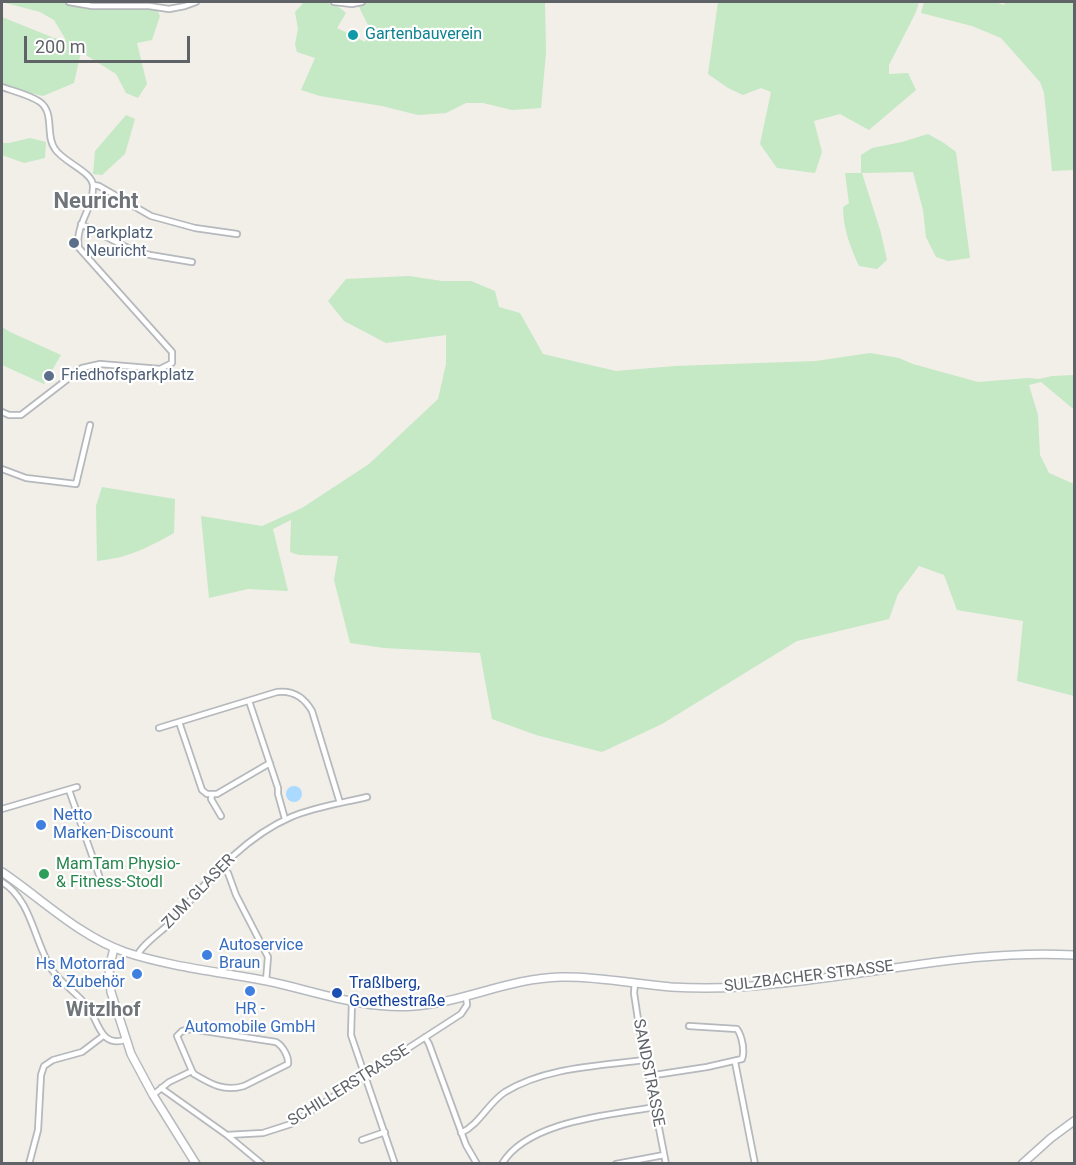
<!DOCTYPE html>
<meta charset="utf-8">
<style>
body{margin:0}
#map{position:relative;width:1076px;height:1165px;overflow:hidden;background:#f1efe8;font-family:Roboto,sans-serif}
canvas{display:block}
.frame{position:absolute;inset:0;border:3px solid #5f6368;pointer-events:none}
.scale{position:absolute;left:24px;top:36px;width:166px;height:27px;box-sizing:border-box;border:3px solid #5f6368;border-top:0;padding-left:8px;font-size:18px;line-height:21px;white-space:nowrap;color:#5f6368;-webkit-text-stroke:4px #fff;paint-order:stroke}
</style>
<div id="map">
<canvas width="1076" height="1165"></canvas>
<div class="frame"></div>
<div class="scale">200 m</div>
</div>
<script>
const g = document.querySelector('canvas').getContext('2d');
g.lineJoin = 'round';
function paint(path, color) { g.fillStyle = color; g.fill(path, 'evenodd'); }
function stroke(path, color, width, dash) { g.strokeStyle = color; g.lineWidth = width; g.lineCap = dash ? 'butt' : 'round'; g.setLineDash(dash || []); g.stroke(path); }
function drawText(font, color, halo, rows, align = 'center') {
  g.font = font + ' Roboto,sans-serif'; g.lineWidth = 4.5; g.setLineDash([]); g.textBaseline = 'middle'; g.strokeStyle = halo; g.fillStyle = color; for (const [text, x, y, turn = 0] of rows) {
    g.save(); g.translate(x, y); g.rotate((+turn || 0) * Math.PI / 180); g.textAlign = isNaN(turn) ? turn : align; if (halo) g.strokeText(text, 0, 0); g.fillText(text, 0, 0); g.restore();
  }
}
paint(new Path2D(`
 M 2,2 L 153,2 L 160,16 L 152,40 L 137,43 L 147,84 L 138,98 L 126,93 L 116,74 L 81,52 L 74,83 L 43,96 L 2,86 L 2,17 L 54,38 L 66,40 L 54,20 L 40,12 Z
 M 304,2 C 322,2 333,0 346,13 L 337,28 L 365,42 L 370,29 L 358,5 L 358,2 L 545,2 L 546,53 L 541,108 L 512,110 L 483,103 L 466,103 L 446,113 L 418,115 L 382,106 L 320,96 L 301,90 L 315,58 L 297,52 L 295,44 L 298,29 L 295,12 Z
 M 718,2 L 919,2 L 916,12 L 889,65 L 889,74 L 908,73 L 916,90 L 869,130 L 840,114 L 814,121 L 822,152 L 815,173 L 777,168 L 760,144 L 771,92 L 761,88 L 743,95 L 728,88 L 708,74 Z
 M 924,2 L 995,2 L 1004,5 L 1005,2 L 1074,2 L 1074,170 L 1052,171 L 1044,93 L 1040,82 L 1001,38 L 972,26 L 921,13 Z
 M 126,115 L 135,119 L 125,154 L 102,175 L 93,174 L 95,151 Z
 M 928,134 L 944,143 L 956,152 L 970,258 L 948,261 L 936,257 L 926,237 L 923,210 L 913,172 L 862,173 L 881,233 L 887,260 L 877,269 L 859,266 C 850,246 843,229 843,207 L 849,203 L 845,173 L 861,173 L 861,155 L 872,148 L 902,142 Z
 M 30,138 L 46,142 L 45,158 L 24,163 L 2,155 L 2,143 L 9,143 Z
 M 409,276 L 442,281 L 471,281 L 495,291 L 499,307 L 520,313 L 543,354 L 616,371 L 675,366 L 816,361 L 870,353 L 899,358 L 913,364 L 978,382 L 1028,378 L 1039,379 L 1052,376 L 1074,375 L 1074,407 L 1072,408 L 1041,382 L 1029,385 L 1038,415 L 1040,455 L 1049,473 L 1074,484 L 1074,696 L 1017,681 L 1023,621 L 957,610 L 944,575 L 919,566 L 898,594 L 889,619 L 797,641 L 662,724 L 602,752 L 536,735 L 492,719 L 480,653 L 384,648 L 350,643 L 334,580 L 338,556 L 299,555 L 290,552 L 291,520 L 273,529 L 288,591 L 248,589 L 209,598 L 201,516 L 262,526 L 302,508 L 369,464 L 438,399 L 446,364 L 446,335 L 386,343 L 344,321 L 328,301 L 346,279 Z
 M 2,327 L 10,332 L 61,355 L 44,384 L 2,365 Z
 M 102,487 L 175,499 L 174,533 C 147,548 128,558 97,561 L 96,506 Z`), '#c5e8c5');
paint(new Path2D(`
 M286 794a8 8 0 1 1 16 0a8 8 0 1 1-16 0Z`), '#aadaff');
const street = new Path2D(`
 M 69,2 L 92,6 L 149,6 L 169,9 L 185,6 L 196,2
 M 334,2 L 352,4 L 362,2
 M 2,87 C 13,91 30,95 40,102 C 55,113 45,136 55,149 C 63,162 93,172 93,186 C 94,208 74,226 79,248 L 172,352 L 172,363 L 160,369 L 100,364 L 82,368 L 21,415 L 9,415 L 2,412
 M 94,185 L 99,186 L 151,216 L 195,228 L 237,234
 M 81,224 L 130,249 L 150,255 L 192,262
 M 2,469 L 26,478 L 76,484 L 90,425
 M 249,701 L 278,788 L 278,794 L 285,819
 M 179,722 L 202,790 L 207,794 L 217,794 L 270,763
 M 159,728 L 277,692 C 293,690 304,697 312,711 L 340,803
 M 69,790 L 101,881
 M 212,795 L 211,799 L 221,816
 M 2,809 L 77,787
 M 221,867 L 228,873 L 236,895 L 268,957 L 266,981
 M 2,882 C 32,900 34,942 52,970 C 62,984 77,993 88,1007 C 99,1022 100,1047 125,1040
 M 137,956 C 142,944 163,931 173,920 C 207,882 242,838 291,817 C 314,807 342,803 367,797
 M 635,983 L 634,993 L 639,1026 L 666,1164
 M 352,1001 L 351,1035 L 395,1164
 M 191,1029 L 276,1042 C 283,1046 289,1057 288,1064 L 244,1086 C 224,1092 211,1084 194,1074 L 192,1071 L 177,1036 L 182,1031 Z
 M 425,1037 L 429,1044 L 466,1145 L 477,1164
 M 735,1062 L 755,1164
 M 648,1076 L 707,1067 L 742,1059 C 745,1051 742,1036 737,1029 L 689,1026
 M 161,1088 L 227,1135 L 262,1164
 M 153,1095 L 169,1082 L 192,1071
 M 461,1133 C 480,1124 488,1103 505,1092 C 546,1067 599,1066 645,1060
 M 227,1135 L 263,1133 L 291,1124 L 461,1014 L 467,1005 L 466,996
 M 362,1140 L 385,1132
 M 29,1164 L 38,1130 L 41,1075 L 44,1066 L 53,1060 L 82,1052 L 103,1036
 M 502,1164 C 527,1121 610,1115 655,1107
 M 616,1164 L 664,1155`);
const secondary = new Path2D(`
 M 2,872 C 42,899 79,936 125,952 C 171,967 220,972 267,981 C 315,991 364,1010 414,1006 C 464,1002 510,978 561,977 C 598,976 634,984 671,987 C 705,989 739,988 772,984 C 873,975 972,949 1074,955
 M 114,948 L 109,969 L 111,992 L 131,1054 L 153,1095 L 196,1164
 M 1022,1164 L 1051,1138 L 1074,1121`);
stroke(street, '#b5b8bc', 8);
stroke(secondary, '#b6babf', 10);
stroke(street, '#fff', 4.5);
stroke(secondary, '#fff', 7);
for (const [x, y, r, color] of [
 [353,35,6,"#0f9aa8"],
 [74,243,6,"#5c6f8a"],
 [49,376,6,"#5c6f8a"],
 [41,825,6,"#3f7fe0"],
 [44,874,6,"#2e9e5b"],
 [207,955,6,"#3f7fe0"],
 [137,974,6,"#3f7fe0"],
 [250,991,6,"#3f7fe0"],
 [337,993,6,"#1a4fb4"]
]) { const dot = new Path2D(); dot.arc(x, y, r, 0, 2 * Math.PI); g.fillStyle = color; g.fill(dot); stroke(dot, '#fff', 2); }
drawText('16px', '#0d838f', '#fff', [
 ["Gartenbauverein",365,35]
], 'left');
drawText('16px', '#4e5e75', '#fff', [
 ["Parkplatz",86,234],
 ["Neuricht",86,252],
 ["Friedhofsparkplatz",61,376]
], 'left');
drawText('16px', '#366cbe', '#fff', [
 ["Netto",53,816],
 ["Marken-Discount",53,834],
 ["Autoservice",219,946],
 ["Braun",219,964],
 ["Hs Motorrad",125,965,"right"],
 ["& Zubehör",125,983,"right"],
 ["HR -",250,1010,"center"],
 ["Automobile GmbH",250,1028,"center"]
], 'left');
drawText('16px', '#27864d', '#fff', [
 ["MamTam Physio-",56,865],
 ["& Fitness-Stodl",56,883]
], 'left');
drawText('16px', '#5f6368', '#fff', [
 ["ZUM GLASER",199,892,-46],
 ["SULZBACHER STRASSE",809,977,-7],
 ["SANDSTRASSE",648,1073,79],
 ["SCHILLERSTRASSE",349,1086,-32]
]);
drawText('16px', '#164399', '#fff', [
 ["Traßlberg,",349,984],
 ["Goethestraße",349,1002]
], 'left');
drawText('bold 20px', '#70757a', '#fff', [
 ["Witzlhof",103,1011]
]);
drawText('bold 22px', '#70757a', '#fff', [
 ["Neuricht",96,202]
]);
</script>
